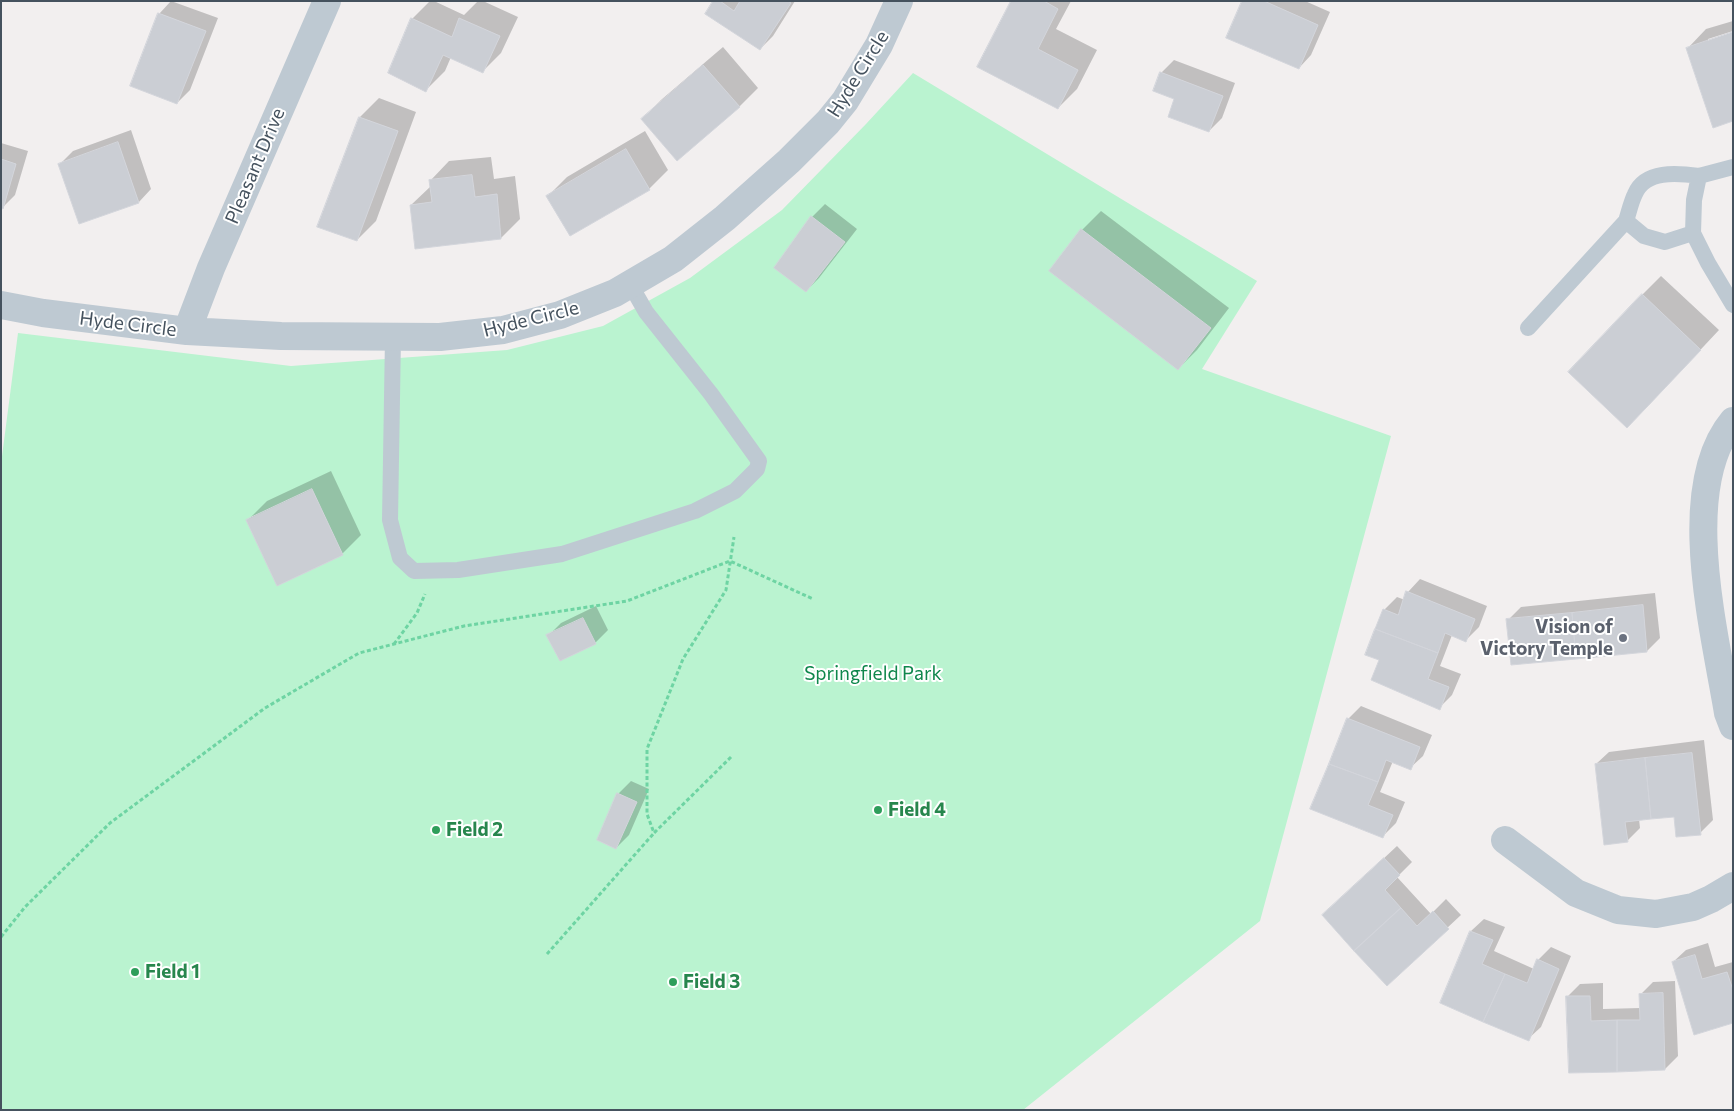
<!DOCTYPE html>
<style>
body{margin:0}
#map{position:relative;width:1734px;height:1111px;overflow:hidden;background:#f2efef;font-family:Commissioner,sans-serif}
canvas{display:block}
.frame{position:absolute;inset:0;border:2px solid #45525e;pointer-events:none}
</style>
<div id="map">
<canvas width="1734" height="1111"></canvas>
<div class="frame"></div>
</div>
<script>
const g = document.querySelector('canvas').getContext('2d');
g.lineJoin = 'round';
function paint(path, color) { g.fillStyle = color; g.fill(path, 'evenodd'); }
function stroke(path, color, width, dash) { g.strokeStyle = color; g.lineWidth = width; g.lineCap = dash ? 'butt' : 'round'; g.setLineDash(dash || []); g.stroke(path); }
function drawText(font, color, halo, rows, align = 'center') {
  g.font = font + ' Commissioner,sans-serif'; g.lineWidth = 4; g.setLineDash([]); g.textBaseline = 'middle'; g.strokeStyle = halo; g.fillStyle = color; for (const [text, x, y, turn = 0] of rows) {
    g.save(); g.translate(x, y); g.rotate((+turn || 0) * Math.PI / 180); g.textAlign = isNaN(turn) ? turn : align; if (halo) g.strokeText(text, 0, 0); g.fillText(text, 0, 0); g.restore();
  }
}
paint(new Path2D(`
 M 913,73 L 1257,281 L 1202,369 L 1391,436 L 1260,921 L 1023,1110 L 1,1110 L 1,464 L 18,333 L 291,366 L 507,350 L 603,326 L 690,278 L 782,210 L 866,124 Z`), '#baf3d0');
paint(new Path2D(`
 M 171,1 L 218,18 L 190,90 L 177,103 L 159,14 Z
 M 430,1 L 434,1 L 464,15 L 478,1 L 483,1 L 518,17 L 501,53 L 482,72 L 451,57 L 445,71 L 426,90 L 412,19 Z
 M 715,1 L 795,1 L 773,36 L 760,49 Z
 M 1012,1 L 1071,1 L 1056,29 L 1097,50 L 1077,89 L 1058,108 Z
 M 1243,1 L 1305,1 L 1330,12 L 1311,55 L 1299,68 Z
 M 1733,21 L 1733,31 L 1708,39 L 1708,42 L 1687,49 L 1706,29 Z
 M 723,47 L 758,88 L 739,107 L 643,119 L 661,100 Z
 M 1174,60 L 1235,83 L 1222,118 L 1209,131 L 1176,98 L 1161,73 Z
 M 379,98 L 416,112 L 376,221 L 357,240 L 360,117 Z
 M 131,130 L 151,189 L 139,202 L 60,164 L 73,151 Z
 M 645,131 L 668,170 L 649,189 L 548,196 L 567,177 Z
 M 1,143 L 28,151 L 15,195 L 2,208 L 1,207 Z
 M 491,157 L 494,179 L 515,176 L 520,219 L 501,238 L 411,205 L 431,186 L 430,181 L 449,161 Z
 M 825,204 L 857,229 L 819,278 L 806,291 L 812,217 Z
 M 1101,211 L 1229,308 L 1197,350 L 1178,369 L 1051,271 L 1082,230 Z
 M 1661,276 L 1719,330 L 1646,408 L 1642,295 Z
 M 331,471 L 361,535 L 342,554 L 248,520 L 267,501 Z
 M 1420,579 L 1487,606 L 1479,627 L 1466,640 L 1452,635 L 1440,666 L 1461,674 L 1452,695 L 1439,708 L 1381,659 L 1384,610 L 1397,597 L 1405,600 L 1408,592 Z
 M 1655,593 L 1660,638 L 1647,651 L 1508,620 L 1521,607 Z
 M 596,606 L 608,630 L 595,643 L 548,636 L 561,623 Z
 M 1361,706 L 1432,735 L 1423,756 L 1410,768 L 1393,761 L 1380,792 L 1405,802 L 1396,823 L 1383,836 L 1312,808 L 1348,719 Z
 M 1704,740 L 1713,820 L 1700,833 L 1676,815 L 1639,819 L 1640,828 L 1627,841 L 1596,764 L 1609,752 Z
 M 631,781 L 649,789 L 629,835 L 616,848 L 618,794 Z
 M 1397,846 L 1412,862 L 1397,877 L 1431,914 L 1446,899 L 1461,915 L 1387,984 L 1336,903 Z
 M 1484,919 L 1505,927 L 1494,951 L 1534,969 L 1538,960 L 1551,947 L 1571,956 L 1541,1027 L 1528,1039 L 1441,1002 L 1471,931 Z
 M 1708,943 L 1715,967 L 1733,962 L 1733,1022 L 1673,962 L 1686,950 Z
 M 1675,981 L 1678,1056 L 1665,1069 L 1570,1072 L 1567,997 L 1580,984 L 1603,983 L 1603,1009 L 1640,1008 L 1640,995 L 1653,982 Z`), '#0003');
const building = new Path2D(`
 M 713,1 L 720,1 L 734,11 L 740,1 L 788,1 L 791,3 L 760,50 L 705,14 Z
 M 1011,1 L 1044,1 L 1058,9 L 1038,49 L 1078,70 L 1058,109 L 977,67 Z
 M 1242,1 L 1264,1 L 1318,25 L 1299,69 L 1226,38 Z
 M 158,13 L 206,31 L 177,104 L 130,86 Z
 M 411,18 L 452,37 L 459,18 L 500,36 L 483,73 L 443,55 L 426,92 L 388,73 Z
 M 1733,32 L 1733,121 L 1713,128 L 1686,48 Z
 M 703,65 L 740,107 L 677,161 L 641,119 Z
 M 1160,72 L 1223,96 L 1209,132 L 1168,117 L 1174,99 L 1153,91 Z
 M 359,117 L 398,131 L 357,241 L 317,227 Z
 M 118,142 L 139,203 L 79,224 L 58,164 Z
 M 626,149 L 650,190 L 570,236 L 546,196 Z
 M 1,159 L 16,164 L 3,209 L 1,208 Z
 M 472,175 L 475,197 L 497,194 L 501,239 L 415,249 L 410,205 L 432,202 L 429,180 Z
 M 811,216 L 845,242 L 806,292 L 774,268 Z
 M 1081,229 L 1211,328 L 1178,370 L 1049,271 Z
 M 1642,294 L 1701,350 L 1627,428 L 1568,372 Z
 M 312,489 L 343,555 L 277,586 L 246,520 Z
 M 1406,591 L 1475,619 L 1466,642 L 1445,633 L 1438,653 L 1375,629 L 1383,609 L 1398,615 Z
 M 1643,605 L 1647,652 L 1576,659 L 1572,613 Z
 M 1572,613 L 1576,659 L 1511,665 L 1506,619 Z
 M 583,618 L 596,644 L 560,661 L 546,635 Z
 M 1375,629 L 1438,653 L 1428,679 L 1449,687 L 1440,710 L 1371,680 L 1379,660 L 1365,655 Z
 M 1347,718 L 1420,747 L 1411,770 L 1386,760 L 1378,782 L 1329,764 Z
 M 1692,753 L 1701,835 L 1676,837 L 1674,817 L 1651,819 L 1645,758 Z
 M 1645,758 L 1651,819 L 1625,822 L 1628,842 L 1604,845 L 1595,764 Z
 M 1329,764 L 1378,782 L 1368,805 L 1393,815 L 1383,838 L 1310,809 Z
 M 617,793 L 637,802 L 616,849 L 597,840 Z
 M 1384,858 L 1400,875 L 1385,890 L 1401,908 L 1354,951 L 1322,915 Z
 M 1401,908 L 1417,926 L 1433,911 L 1449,929 L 1387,986 L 1354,951 Z
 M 1470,931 L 1493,940 L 1482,964 L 1505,974 L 1483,1022 L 1440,1003 Z
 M 1695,955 L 1702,979 L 1727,972 L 1733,990 L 1733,1023 L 1694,1035 L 1672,962 Z
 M 1537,959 L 1559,969 L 1529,1041 L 1483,1022 L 1505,974 L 1527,983 Z
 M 1663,993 L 1665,1070 L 1617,1072 L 1617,1020 L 1640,1020 L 1639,994 Z
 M 1566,996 L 1590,996 L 1591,1021 L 1617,1020 L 1617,1072 L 1569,1073 Z`);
paint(building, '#cbced4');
stroke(building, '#d3d5db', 1);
stroke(new Path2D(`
 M 394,644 L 417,613 L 425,594
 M 731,757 L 654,833 L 647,814 L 647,749 L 683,659 L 726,590 L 734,537
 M 1,937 L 25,907 L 110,823 L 265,708 L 359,653 L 464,626 L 627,601 L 730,561 L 813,599
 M 547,954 L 654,833`), '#6ed4a3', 3, [4, 2.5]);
stroke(new Path2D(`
 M 1733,167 L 1699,176 L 1694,200 L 1693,233 L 1708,263 L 1733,305
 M 1626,221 C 1629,212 1631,202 1635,194 C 1645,170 1677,173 1699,176
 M 1528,328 L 1626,221 L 1644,236 L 1665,242 L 1693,233
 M 393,337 L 390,520 L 400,558 L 414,571 L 458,570 L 562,554 L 695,511 L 735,491 L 757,469 L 759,461 L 711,394 L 646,312 L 630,284`), '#bec9d2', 16);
stroke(new Path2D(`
 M 1,305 L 43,313 L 187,331 L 281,336 L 440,337 L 503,330 L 560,315 L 615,293 L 673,259 L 725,218 L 789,161 L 828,122 L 845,101 L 879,45 L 899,1
 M 187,331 L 211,268 L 327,1
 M 1733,421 C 1677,488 1715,633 1728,713 L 1733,726
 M 1505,840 L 1576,893 L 1618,910 L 1656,914 L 1693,907 L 1711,899 L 1733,886`), '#bec9d2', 28);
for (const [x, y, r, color] of [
 [1623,638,5,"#6b7280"],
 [878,810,5,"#2e9e5b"],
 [436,830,5,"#2e9e5b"],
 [135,972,5,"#2e9e5b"],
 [673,982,5,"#2e9e5b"]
]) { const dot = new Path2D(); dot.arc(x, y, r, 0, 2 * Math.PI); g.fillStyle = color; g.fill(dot); stroke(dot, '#fff', 2); }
drawText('19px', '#45525e', '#fff', [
 ["Hyde Circle",858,74,-58],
 ["Pleasant Drive",255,166,-67],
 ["Hyde Circle",531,319,-14],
 ["Hyde Circle",128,324,7]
]);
drawText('bold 19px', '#5b616d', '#fff', [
 ["Vision of",1613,627],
 ["Victory Temple",1613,649]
], 'right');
drawText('19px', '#0f874c', '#fff', [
 ["Springfield Park",873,674]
]);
drawText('bold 19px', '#27864d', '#fff', [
 ["Field 4",888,810],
 ["Field 2",446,830],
 ["Field 1",145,972],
 ["Field 3",683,982]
], 'left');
</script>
